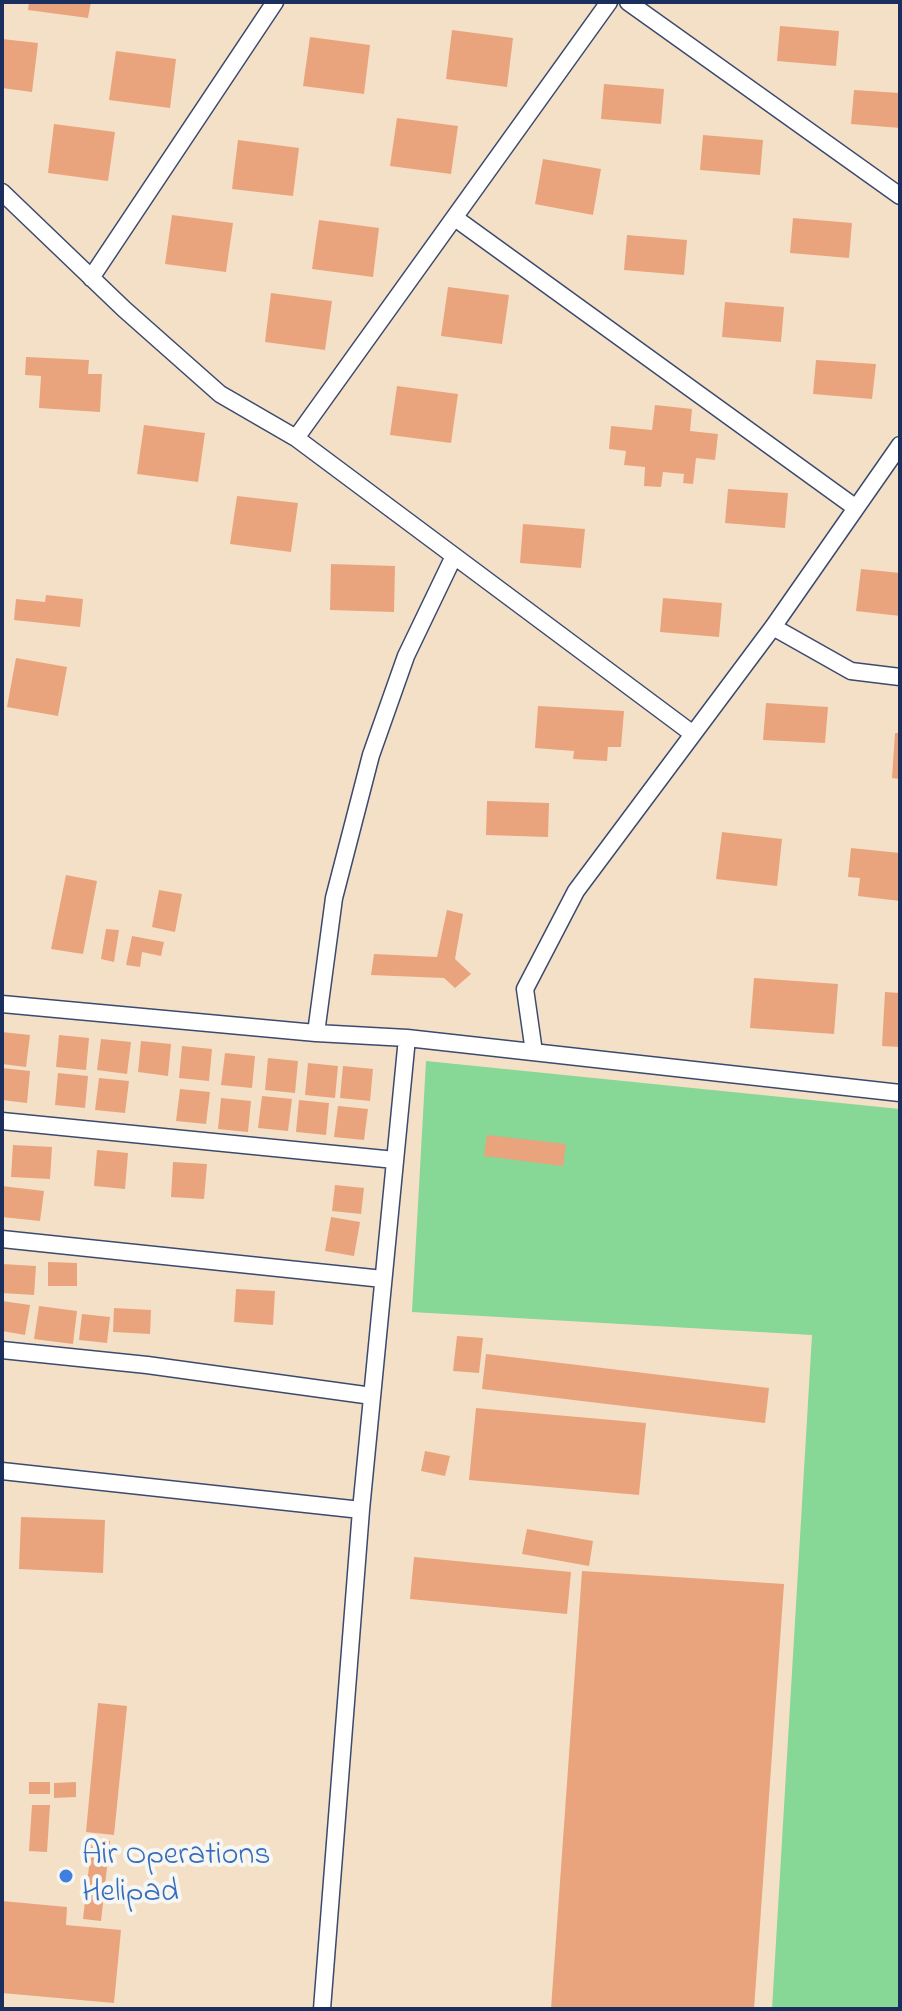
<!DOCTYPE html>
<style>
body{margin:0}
#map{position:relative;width:902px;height:2011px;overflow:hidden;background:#f4e0c7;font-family:"Indie Flower",sans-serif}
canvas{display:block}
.frame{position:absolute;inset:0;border:4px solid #1b2f5e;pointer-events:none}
</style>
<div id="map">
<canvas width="902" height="2011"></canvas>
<div class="frame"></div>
</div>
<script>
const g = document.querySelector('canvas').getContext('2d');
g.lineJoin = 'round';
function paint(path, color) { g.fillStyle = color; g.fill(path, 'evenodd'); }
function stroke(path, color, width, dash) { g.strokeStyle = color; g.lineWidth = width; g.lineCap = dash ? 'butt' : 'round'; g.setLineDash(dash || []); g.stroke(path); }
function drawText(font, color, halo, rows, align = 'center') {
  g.font = font + ' "Indie Flower",sans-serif'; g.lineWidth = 8; g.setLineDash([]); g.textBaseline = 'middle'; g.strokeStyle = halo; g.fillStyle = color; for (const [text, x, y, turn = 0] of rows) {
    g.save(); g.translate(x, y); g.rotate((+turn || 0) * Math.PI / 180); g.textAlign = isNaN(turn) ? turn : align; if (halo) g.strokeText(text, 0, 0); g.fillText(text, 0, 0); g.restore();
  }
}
paint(new Path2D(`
 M 426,1061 L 900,1109 L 900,2009 L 772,2009 L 812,1335 L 412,1312 Z`), '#87d797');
paint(new Path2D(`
 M 29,2 L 91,2 L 88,18 L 28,10 Z
 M 780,26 L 839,31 L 836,66 L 777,61 Z
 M 452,30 L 513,38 L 507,87 L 446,79 Z
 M 310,37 L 370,45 L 364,94 L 303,86 Z
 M 2,39 L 38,43 L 32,92 L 2,88 Z
 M 116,51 L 176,59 L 170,108 L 109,100 Z
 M 604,84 L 664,89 L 661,124 L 601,119 Z
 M 854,90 L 900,93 L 900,128 L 851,124 Z
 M 397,118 L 458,126 L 451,174 L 390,166 Z
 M 54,124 L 115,132 L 108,181 L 48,173 Z
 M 703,135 L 763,140 L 760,175 L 700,170 Z
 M 238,140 L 299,148 L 293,196 L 232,189 Z
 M 543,159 L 601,169 L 593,215 L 535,204 Z
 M 172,215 L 233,223 L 226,272 L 165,264 Z
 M 793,218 L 852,223 L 849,258 L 790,253 Z
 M 319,220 L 379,228 L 373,277 L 312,269 Z
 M 627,235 L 687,240 L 684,275 L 624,270 Z
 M 448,287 L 509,295 L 502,344 L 441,336 Z
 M 271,293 L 332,301 L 325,350 L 265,342 Z
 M 725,302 L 784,307 L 781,342 L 722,337 Z
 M 26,357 L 89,360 L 88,374 L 102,374 L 100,412 L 39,408 L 41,376 L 25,375 Z
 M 816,360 L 876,364 L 872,399 L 813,394 Z
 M 397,386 L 458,394 L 451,443 L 390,435 Z
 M 655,405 L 692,409 L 690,431 L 718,434 L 715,460 L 696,458 L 693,484 L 683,483 L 684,474 L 663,472 L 661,487 L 644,486 L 645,467 L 624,465 L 626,451 L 609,449 L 611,426 L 652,430 Z
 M 144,425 L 205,433 L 198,482 L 137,474 Z
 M 728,489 L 788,493 L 785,528 L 725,523 Z
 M 237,496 L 298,503 L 291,552 L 230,544 Z
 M 523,524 L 585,529 L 581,568 L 520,563 Z
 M 331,564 L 395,566 L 394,612 L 330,610 Z
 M 861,569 L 900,573 L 900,616 L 856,611 Z
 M 46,595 L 83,599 L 80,627 L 14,620 L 16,599 L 45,602 Z
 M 663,598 L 722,603 L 719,637 L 660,632 Z
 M 16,658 L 67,667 L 58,716 L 7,707 Z
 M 766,703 L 828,707 L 825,743 L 763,740 Z
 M 538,706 L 624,711 L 621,747 L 608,747 L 607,761 L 573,759 L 574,751 L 535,748 Z
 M 895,733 L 900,733 L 900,779 L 892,778 Z
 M 487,801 L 549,803 L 548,837 L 486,835 Z
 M 722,832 L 782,839 L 777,886 L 716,879 Z
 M 851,848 L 900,853 L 900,901 L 858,896 L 860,878 L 848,877 Z
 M 66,875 L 97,881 L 83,954 L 51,949 Z
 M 159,890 L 182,894 L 175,932 L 152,927 Z
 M 447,910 L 463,914 L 455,959 L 471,974 L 455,988 L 444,978 L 371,975 L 374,954 L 437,957 Z
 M 106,929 L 119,930 L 114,962 L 101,959 Z
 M 132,936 L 164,942 L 161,956 L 142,952 L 140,967 L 126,965 Z
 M 754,978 L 838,984 L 834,1034 L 750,1028 Z
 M 885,992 L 900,993 L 900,1047 L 882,1046 Z
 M 2,1032 L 30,1035 L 26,1067 L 2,1064 Z
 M 59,1035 L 89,1038 L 86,1070 L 56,1067 Z
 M 101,1039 L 131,1042 L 127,1074 L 97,1070 Z
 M 141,1041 L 171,1044 L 168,1076 L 138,1072 Z
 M 182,1046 L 212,1049 L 209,1081 L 179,1078 Z
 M 225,1053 L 255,1056 L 252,1088 L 221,1085 Z
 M 268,1058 L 298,1061 L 295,1093 L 265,1090 Z
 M 308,1063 L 338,1066 L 335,1098 L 305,1095 Z
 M 343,1066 L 373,1069 L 370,1101 L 340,1098 Z
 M 2,1068 L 30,1071 L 27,1103 L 2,1100 Z
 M 58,1073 L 88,1076 L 85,1108 L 55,1105 Z
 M 99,1078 L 129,1081 L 125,1113 L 95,1110 Z
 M 180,1089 L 210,1092 L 206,1124 L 176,1121 Z
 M 262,1096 L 292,1099 L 288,1131 L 258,1128 Z
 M 221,1098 L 251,1101 L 248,1132 L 218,1129 Z
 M 299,1100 L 329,1103 L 326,1135 L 296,1132 Z
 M 338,1106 L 368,1109 L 364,1140 L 334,1137 Z
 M 487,1135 L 566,1144 L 563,1166 L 484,1156 Z
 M 13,1145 L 52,1147 L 50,1179 L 11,1177 Z
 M 97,1150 L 128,1153 L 125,1189 L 94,1186 Z
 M 173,1162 L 207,1164 L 204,1199 L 171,1197 Z
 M 335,1185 L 364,1188 L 361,1214 L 332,1211 Z
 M 2,1186 L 44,1191 L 40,1221 L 2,1217 Z
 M 331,1217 L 360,1222 L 354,1256 L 325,1251 Z
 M 48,1262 L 77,1263 L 77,1286 L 48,1286 Z
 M 2,1264 L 36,1266 L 34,1295 L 2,1293 Z
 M 236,1289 L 275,1291 L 273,1325 L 234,1322 Z
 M 2,1301 L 30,1305 L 25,1335 L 2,1331 Z
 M 39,1306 L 77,1311 L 73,1344 L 34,1339 Z
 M 114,1308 L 151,1310 L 150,1334 L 113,1332 Z
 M 82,1314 L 110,1317 L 107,1343 L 79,1340 Z
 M 457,1336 L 483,1338 L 479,1373 L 453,1371 Z
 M 486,1354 L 769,1388 L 765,1423 L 482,1389 Z
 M 476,1408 L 646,1423 L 639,1495 L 469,1480 Z
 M 425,1451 L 450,1456 L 445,1476 L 421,1471 Z
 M 21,1517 L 105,1520 L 103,1573 L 19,1569 Z
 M 527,1529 L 593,1541 L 589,1566 L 522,1554 Z
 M 414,1557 L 571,1572 L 567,1614 L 410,1599 Z
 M 582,1571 L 784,1584 L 754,2009 L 551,2009 Z
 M 98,1703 L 127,1706 L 114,1835 L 86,1832 Z
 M 29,1782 L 50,1782 L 50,1794 L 29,1794 Z
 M 76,1782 L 76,1797 L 54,1798 L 54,1783 Z
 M 32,1805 L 50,1805 L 47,1852 L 29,1851 Z
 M 92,1840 L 110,1841 L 101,1921 L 83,1919 Z
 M 2,1901 L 67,1907 L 66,1925 L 121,1930 L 114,2003 L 2,1993 Z`), '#e9a47d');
const street = new Path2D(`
 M 628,2 L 900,196
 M 2,192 L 124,309 L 220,394 L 296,438 L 693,734
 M 455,218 L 856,508
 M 91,278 L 275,2
 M 296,438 L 609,2
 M 773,627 L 851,671 L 900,677
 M 2,1004 L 316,1033 L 407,1038 L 900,1093
 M 316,1033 L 334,898 L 371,755 L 406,656 L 454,556
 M 534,1052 L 525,989 L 576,891 L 773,627 L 900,445
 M 2,1121 L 395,1160
 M 2,1239 L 383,1279
 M 2,1350 L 147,1365 L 372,1396
 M 2,1471 L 361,1510
 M 322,2009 L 361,1510 L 407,1038`);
stroke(street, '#3c4a6e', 19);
stroke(street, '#fff', 16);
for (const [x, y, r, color] of [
 [66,1876,8,"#3f7fe0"]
]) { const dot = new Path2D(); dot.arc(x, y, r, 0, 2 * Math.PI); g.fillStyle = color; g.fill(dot); stroke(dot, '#f6f6f2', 3); }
drawText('32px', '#366cbe', '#f6f6f2', [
 ["Air Operations",82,1858],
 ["Helipad",82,1895]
], 'left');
</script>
